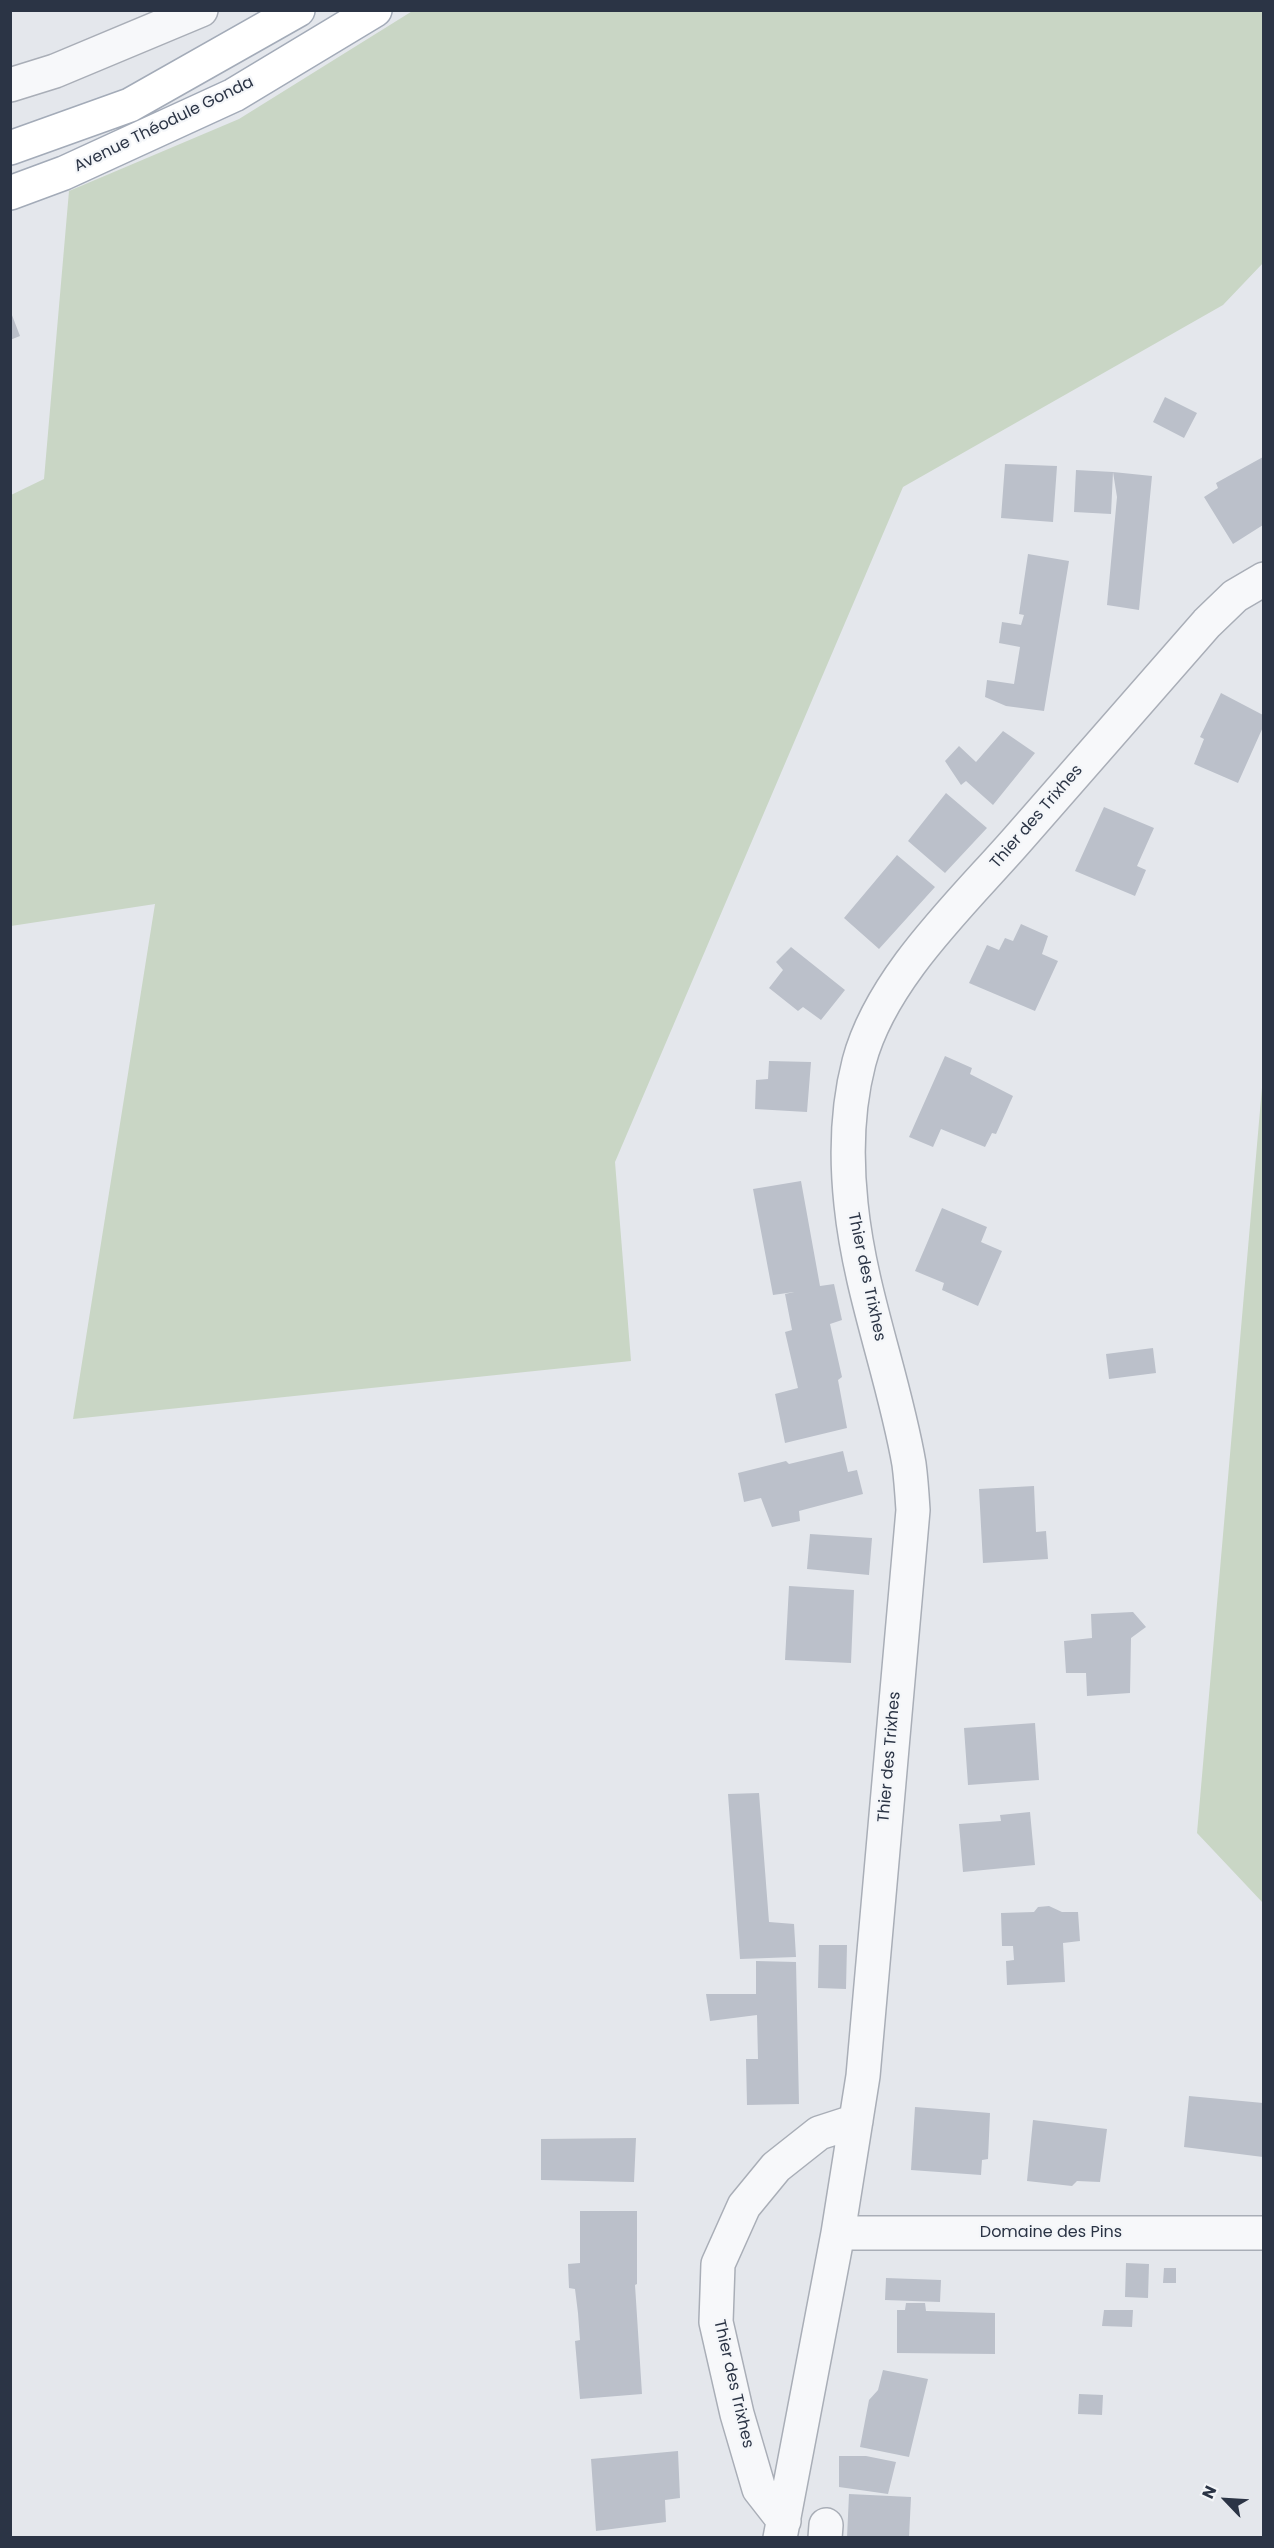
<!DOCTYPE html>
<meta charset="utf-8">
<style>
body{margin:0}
#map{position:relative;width:1274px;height:2548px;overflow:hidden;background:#e4e7ec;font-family:Poppins,sans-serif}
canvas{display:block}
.frame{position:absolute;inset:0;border:12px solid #2b3445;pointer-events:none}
.north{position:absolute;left:1196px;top:2470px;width:60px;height:60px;-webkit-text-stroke:4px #f4f6f9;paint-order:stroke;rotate:295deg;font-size:16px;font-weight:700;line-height:24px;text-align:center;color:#2b3445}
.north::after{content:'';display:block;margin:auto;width:21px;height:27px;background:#2b3445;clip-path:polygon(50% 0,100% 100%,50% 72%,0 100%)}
</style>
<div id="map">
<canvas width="1274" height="2548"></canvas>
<div class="frame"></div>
<div class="north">N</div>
</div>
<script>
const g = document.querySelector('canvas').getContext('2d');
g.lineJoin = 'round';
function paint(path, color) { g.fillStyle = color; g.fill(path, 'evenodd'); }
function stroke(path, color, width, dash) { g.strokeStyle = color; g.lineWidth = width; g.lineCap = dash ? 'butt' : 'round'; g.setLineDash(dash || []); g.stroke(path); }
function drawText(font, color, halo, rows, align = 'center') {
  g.font = font + ' Poppins,sans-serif'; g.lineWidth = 4.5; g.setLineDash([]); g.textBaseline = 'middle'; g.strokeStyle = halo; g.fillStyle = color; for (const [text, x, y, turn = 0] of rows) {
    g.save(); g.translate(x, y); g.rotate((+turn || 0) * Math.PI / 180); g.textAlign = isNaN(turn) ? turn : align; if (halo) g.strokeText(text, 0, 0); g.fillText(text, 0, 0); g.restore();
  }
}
paint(new Path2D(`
 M 414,10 L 1263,11 L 1263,263 L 1223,305 L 903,487 L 615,1162 L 631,1361 L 73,1419 L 155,904 L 11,926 L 11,495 L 44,479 L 69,191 L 239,119 Z
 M 1263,1076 L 1263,1903 L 1197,1833 Z`), '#c9d6c5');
paint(new Path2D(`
 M 10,310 L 20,336 L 10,340 Z
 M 1165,397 L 1197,413 L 1184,438 L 1153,422 Z
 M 1263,457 L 1263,525 L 1233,544 L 1204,497 L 1218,488 L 1216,483 Z
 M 1005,464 L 1057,466 L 1053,522 L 1001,518 Z
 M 1076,470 L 1113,472 L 1111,514 L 1074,512 Z
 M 1113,472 L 1152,476 L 1139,610 L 1107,605 L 1117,497 Z
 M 1028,554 L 1069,561 L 1044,711 L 1006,706 L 985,697 L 987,680 L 1014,684 L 1020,647 L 999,643 L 1002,622 L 1021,625 L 1024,615 L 1019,614 Z
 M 1221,693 L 1263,715 L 1263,727 L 1238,783 L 1194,764 L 1204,739 L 1200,737 Z
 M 1003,731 L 1035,753 L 993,805 L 966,781 L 961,785 L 945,761 L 959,746 L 976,762 Z
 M 946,793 L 987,828 L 945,873 L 908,841 Z
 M 1104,807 L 1154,828 L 1137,866 L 1146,870 L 1135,896 L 1075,871 Z
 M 897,855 L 935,887 L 879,949 L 844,918 Z
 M 1021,924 L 1048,936 L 1042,954 L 1058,961 L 1035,1011 L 969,983 L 987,945 L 999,950 L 1005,938 L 1013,941 Z
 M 791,947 L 845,990 L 821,1020 L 803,1007 L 798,1011 L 769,988 L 783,970 L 776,962 Z
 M 945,1056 L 972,1068 L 970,1074 L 1013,1096 L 996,1134 L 992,1133 L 985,1147 L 941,1129 L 933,1147 L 909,1137 Z
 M 769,1061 L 811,1062 L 807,1112 L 755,1109 L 756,1080 L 768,1079 Z
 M 801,1181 L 820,1286 L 834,1284 L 842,1320 L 830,1324 L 842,1377 L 838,1380 L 847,1428 L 785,1443 L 775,1394 L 798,1388 L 785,1332 L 792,1330 L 785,1294 L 794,1292 L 773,1295 L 753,1189 Z
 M 942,1208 L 987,1227 L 981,1242 L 1002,1251 L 978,1306 L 942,1290 L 944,1283 L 915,1271 Z
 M 1153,1348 L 1156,1373 L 1109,1379 L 1106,1354 Z
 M 843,1451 L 848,1472 L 857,1470 L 863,1494 L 799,1511 L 800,1521 L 772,1527 L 761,1498 L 744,1502 L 738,1473 L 786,1461 L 789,1464 Z
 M 1034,1486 L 1036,1532 L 1046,1531 L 1048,1559 L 983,1563 L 979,1489 Z
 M 810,1534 L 872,1538 L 869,1575 L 807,1569 Z
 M 789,1586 L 854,1590 L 851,1663 L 785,1660 Z
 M 1133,1612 L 1146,1627 L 1131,1638 L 1130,1693 L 1087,1696 L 1086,1673 L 1066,1673 L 1064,1641 L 1092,1638 L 1091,1614 Z
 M 1035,1723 L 1039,1780 L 968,1785 L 964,1728 Z
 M 759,1793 L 769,1922 L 794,1924 L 796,1957 L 740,1959 L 728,1794 Z
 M 1030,1812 L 1035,1865 L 963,1872 L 959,1824 L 1001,1821 L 1000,1815 Z
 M 1049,1906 L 1062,1912 L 1078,1912 L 1080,1941 L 1063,1943 L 1065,1982 L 1007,1985 L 1006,1961 L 1014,1960 L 1013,1946 L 1002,1946 L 1001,1913 L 1034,1912 L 1038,1907 Z
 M 819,1945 L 847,1945 L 846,1989 L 818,1988 Z
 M 756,1961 L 796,1962 L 799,2104 L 747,2105 L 746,2059 L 758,2059 L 757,2015 L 710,2021 L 706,1994 L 756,1994 Z
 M 1189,2096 L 1263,2103 L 1263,2157 L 1184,2147 Z
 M 915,2107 L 990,2113 L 988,2159 L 982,2160 L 981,2175 L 911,2170 Z
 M 1033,2120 L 1107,2129 L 1100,2182 L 1077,2181 L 1072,2186 L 1027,2181 Z
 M 636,2138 L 634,2182 L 541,2180 L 541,2139 Z
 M 580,2211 L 637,2211 L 637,2284 L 635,2285 L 642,2394 L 580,2399 L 575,2341 L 580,2340 L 578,2313 L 575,2289 L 569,2288 L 568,2264 L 580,2263 Z
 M 1126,2263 L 1149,2264 L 1148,2298 L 1125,2297 Z
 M 1164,2268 L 1176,2268 L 1176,2283 L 1163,2283 Z
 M 886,2278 L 941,2280 L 940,2302 L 885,2300 Z
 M 906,2303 L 925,2303 L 926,2311 L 995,2313 L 995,2354 L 897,2353 L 897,2310 L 905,2310 Z
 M 1104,2310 L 1133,2310 L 1132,2327 L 1102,2326 Z
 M 883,2370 L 928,2379 L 909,2457 L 860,2447 L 869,2400 L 878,2390 Z
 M 1079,2394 L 1103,2395 L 1102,2415 L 1078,2414 Z
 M 678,2451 L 680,2498 L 665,2500 L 666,2522 L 596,2531 L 591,2459 Z
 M 839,2456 L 866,2456 L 896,2462 L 888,2494 L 839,2487 Z
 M 849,2494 L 911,2497 L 909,2538 L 847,2538 Z`), '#bbc0ca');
const minor = new Path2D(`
 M 10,85 L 55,71 L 201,10
 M 838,2233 L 1264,2233
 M 784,2521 L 759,2489 L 737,2414 L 716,2322 L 718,2264 L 744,2206 L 776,2167 L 819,2133 L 856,2121
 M 780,2538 L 838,2233 L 863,2076 L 913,1510 C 912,1494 911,1479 909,1464 C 894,1377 860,1293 851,1204 C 846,1157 847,1108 859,1062 C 881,978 962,903 1018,839 C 1081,767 1144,695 1207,623 L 1235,596 L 1264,579
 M 825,2538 L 826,2525`);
const major = new Path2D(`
 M 10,148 L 130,105 L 298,10
 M 10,193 L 64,173 L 234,95 L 375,10`);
stroke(minor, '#a9aeb7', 36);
stroke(major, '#a3abb8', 36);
stroke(minor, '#f7f8fa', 33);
stroke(major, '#fff', 33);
drawText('16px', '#2b3445', '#f4f6f9', [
 ["Avenue Théodule Gonda",164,125,-26],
 ["Thier des Trixhes",1037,817,-49],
 ["Thier des Trixhes",866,1277,78],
 ["Thier des Trixhes",890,1757,-85],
 ["Domaine des Pins",1051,2233],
 ["Thier des Trixhes",733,2384,77]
]);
</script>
